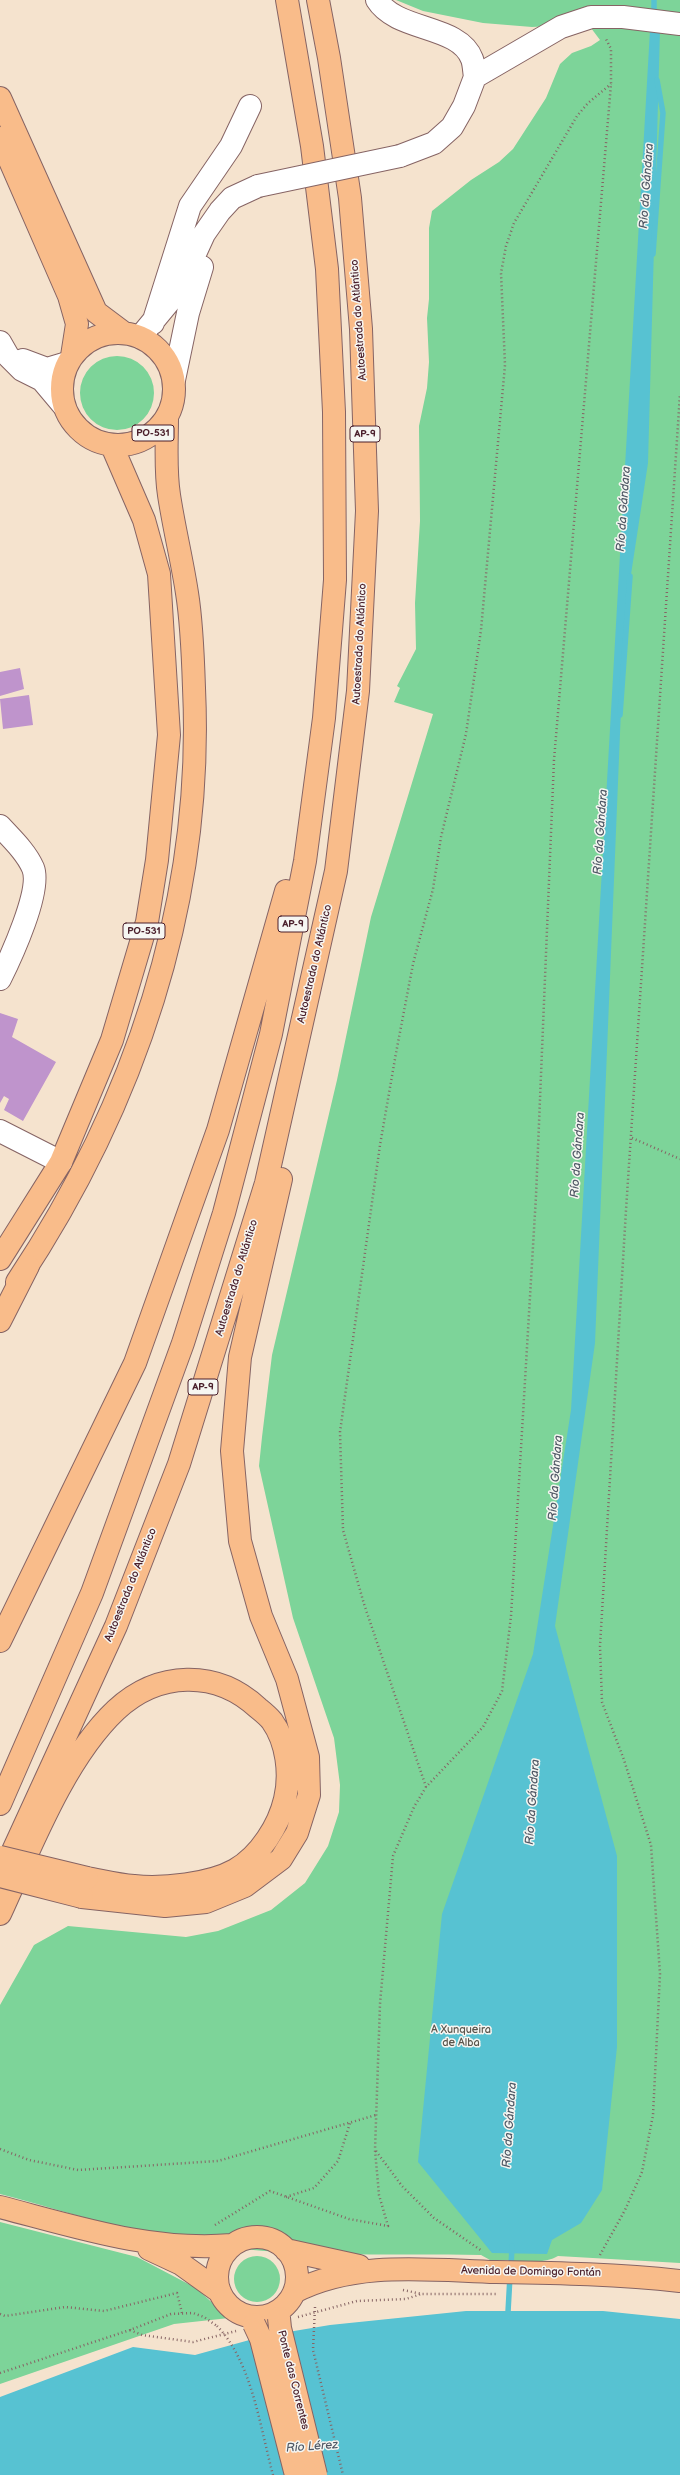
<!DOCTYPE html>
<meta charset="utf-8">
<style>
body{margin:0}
canvas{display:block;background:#f5e3ce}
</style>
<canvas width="680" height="2475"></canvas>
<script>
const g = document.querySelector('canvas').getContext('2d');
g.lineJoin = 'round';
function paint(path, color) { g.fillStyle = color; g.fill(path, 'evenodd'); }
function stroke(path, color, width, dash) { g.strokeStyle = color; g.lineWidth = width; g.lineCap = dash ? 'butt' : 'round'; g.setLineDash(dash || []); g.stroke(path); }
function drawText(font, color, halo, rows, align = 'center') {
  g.font = font + ' "Balsamiq Sans",sans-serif'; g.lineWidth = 3; g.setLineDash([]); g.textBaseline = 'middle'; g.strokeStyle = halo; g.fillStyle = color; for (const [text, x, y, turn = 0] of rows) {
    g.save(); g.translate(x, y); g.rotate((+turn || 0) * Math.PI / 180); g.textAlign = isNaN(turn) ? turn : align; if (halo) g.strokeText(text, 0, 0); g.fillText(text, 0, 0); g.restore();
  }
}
paint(new Path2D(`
 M 396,0 L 680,0 L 680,2263 L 558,2256 C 545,2264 528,2260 514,2263 L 514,2260 L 490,2260 L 481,2255 C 393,2253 305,2258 218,2246 C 144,2237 72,2213 0,2194 L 0,2005 L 34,1945 L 68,1926 L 186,1937 L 218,1931 L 271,1910 L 305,1883 L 328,1846 L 339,1812 L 340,1785 L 334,1738 L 293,1618 L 259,1466 L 262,1437 L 272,1355 L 337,1080 L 371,917 L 433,714 L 394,702 L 400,688 L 397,686 L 416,649 L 415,603 L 420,521 L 419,426 L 427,388 L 429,362 L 427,318 L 429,299 L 429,228 L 432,211 L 437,207 L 471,180 L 499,162 L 513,149 L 546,98 L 560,64 L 572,53 L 591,46 L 600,40 L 588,24 L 532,27 L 483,23 L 423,11 Z
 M80 393a37 37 0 1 1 74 0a37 37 0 1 1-74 0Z
 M 0,2222 L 137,2257 L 196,2288 L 229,2318 L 174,2324 L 0,2384 Z
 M234 2279a23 23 0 1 1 46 0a23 23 0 1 1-46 0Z`), '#7dd499');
paint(new Path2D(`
 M 650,30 L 660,30 L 648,463 L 630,581 L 621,709 L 595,1343 L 555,1626 L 617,1856 L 617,2047 L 602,2190 L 581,2223 L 552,2240 L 547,2254 L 492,2253 L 418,2162 L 442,1914 L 533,1654 L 571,1410 Z
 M 466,2311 L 603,2311 L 680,2319 L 680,2475 L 0,2475 L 0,2397 L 133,2347 L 195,2355 L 264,2336 L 330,2325 Z`), '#57c2d2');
stroke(new Path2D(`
 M 654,16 L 654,0
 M 653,254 L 663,113 L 657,80
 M 620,715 L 630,576
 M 511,2267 L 512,2246
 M 508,2312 L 510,2276`), '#57c2d2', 5.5);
paint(new Path2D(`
 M 20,668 L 24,689 L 0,696 L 0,672 Z
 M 29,695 L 33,725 L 3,729 L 0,699 Z
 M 0,1013 L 18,1019 L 12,1037 L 56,1062 L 23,1121 L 4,1110 L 9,1099 L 4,1096 L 0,1103 Z`), '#bf94cc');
const minor = new Path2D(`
 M 377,0 C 397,32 459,24 472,59 C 474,64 474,72 475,77
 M 400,156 L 434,143 L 452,127 L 464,106 L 475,77 L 561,27 L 591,17 L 623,17 L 680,24
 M 153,323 L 190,206 L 231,146 L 250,106
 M 140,337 L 178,291 L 204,234 L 220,211 L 232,198 L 258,186
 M 0,342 L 8,356 L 22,370 L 42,380 L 63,405
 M 23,360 L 47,369 L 67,363
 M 174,380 L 188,313 L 202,267
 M 0,826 C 12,839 26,852 33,868 C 42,890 11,957 0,979
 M 0,1131 L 61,1162`);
const major = new Path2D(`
 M 0,98 L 96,312 L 124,333
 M 0,138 L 69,296 L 77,324 L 72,356
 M62 389a56 56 0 1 1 112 0a56 56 0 1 1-112 0Z
 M 0,1259 L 61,1162 L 112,1040 L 147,922 L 157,860 L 169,735 L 159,574 L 144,520 L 112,446
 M 17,1282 C 134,1106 204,902 194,688 C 193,657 192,624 187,593 C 182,560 174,528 169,495 C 165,470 167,444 167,418
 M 0,2207 C 77,2227 152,2252 232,2245
 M217 2277a40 40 0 1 1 80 0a40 40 0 1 1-80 0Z
 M 149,2249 L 181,2264 L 220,2292
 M 286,2250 L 359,2266
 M 294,2292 C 355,2260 429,2270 496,2272 C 558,2273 619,2274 680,2281`);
const highway = new Path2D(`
 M 0,1321 L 28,1266
 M 0,1641 L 135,1363 L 218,1130 L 286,891
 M 0,1804 L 92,1593 L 183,1343 L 224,1213 L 271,1034 L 305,861 L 324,718 L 335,580 L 334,412 L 327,269 L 312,146 L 287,0
 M 1,1877 L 116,1626 L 179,1464 L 266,1183 L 336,871 L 358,691 L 367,511 L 361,329 L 350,198 L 329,58 L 318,0
 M 82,1897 L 165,1906 L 206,1902 L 245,1886 L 281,1859 L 297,1833 L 309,1795 L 308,1757 L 287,1679 L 261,1616 L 240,1541 L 232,1451 L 240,1357 L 281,1179
 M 0,1914 C 30,1849 64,1759 116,1710 C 158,1671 216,1669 258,1708 C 263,1712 268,1716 272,1721 C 287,1742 291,1774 285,1799 C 279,1825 260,1856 235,1870 C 210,1884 163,1889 134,1886 C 119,1885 103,1881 87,1878`);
stroke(minor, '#866464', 24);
stroke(major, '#866464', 24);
stroke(highway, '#866464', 24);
stroke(new Path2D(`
 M 632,1138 L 680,1159
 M 426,1787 L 364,1604 L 343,1530 L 340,1432 L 380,1145 L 396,1053 L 413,964 L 433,889 L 441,837 L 466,734 L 481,630 L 505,365 L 501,273 L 506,246 L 514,223 L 577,116 L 588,103 L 611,84
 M 0,2149 L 29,2160 L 78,2170 L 218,2161 L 376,2115
 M 376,2151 L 402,2186 L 434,2218 L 482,2251
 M 286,2197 L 314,2188 L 338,2161 L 350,2123
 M 215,2225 L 270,2191 L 349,2219 L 388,2226 L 379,2195 L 375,2150 L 380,2004 L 393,1856 L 414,1807 L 426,1787 L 483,1727 L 502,1691 L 511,1616 L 536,1196 L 554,760 L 611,84 L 611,49 L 605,37
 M 600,2255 L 625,2210 L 642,2172 L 653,2115 L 660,1974 L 651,1845 L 624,1760 L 602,1702 L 600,1646 L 626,1210 L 680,394
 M 403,2290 L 422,2294 L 498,2294
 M 0,2314 L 5,2316 L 65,2307 L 104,2311 L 177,2293 L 182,2313
 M 298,2317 L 357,2301 L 406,2299 L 421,2294
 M 130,2330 L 142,2335 L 193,2342 L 236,2331
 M 0,2373 L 130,2330 L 171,2314 L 193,2313 L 204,2317 L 217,2326`), '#866464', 2.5, [1, 3]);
stroke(minor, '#fff', 22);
stroke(major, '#f9bc8a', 22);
stroke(highway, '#f9bc8a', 22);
const minorBridge = new Path2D(`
 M 258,186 L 400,156`);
const majorBridge = new Path2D(`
 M 279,2318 L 280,2328 L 316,2475
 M 254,2324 L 261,2339 L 296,2475`);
const highwayBridge = new Path2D(`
 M 0,1857 L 87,1878
 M 0,1876 L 82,1897`);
stroke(minorBridge, '#866464', 24, []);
stroke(majorBridge, '#866464', 24, []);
stroke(highwayBridge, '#866464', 24, []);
stroke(new Path2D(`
 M 315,2307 L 313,2350 L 343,2475
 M 217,2326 C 252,2362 260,2427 273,2475`), '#866464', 2.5, [1, 3]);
stroke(minorBridge, '#fff', 22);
stroke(majorBridge, '#f9bc8a', 22);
stroke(highwayBridge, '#f9bc8a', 22);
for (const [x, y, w] of [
 [153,433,42],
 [365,434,30],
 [293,924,30],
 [144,931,42],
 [203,1387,30]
]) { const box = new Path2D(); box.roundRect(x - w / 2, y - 8, w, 16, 3); g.fillStyle = '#f6f6f2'; g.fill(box); stroke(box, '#4a1f2b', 1); }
drawText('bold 10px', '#4a1f2b', null, [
 ["PO-531",153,433],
 ["AP-9",365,434],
 ["AP-9",293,924],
 ["PO-531",144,931],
 ["AP-9",203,1387]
]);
drawText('11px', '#4a1f2b', '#f6f6f2', [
 ["Autoestrada do Atlántico",359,320,-94],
 ["Autoestrada do Atlántico",360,644,-87],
 ["Autoestrada do Atlántico",315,964,-77],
 ["Autoestrada do Atlántico",237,1278,-73],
 ["Autoestrada do Atlántico",131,1585,-68],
 ["Avenida de Domingo Fontán",531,2272,1],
 ["Ponte das Correntes",293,2380,76]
]);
drawText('11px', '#59554c', '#f6f6f2', [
 ["A Xunqueira",461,2030],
 ["de Alba",461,2043]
]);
drawText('italic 12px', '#4f5865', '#f6f6f2', [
 ["Río da Gándara",647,186,-86],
 ["Río da Gándara",624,509,-86],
 ["Río da Gándara",601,832,-86],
 ["Río da Gándara",578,1155,-86],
 ["Río da Gándara",556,1478,-86],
 ["Río da Gándara",533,1802,-86],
 ["Río da Gándara",510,2125,-86],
 ["Río Lérez",312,2447,-4]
]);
</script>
